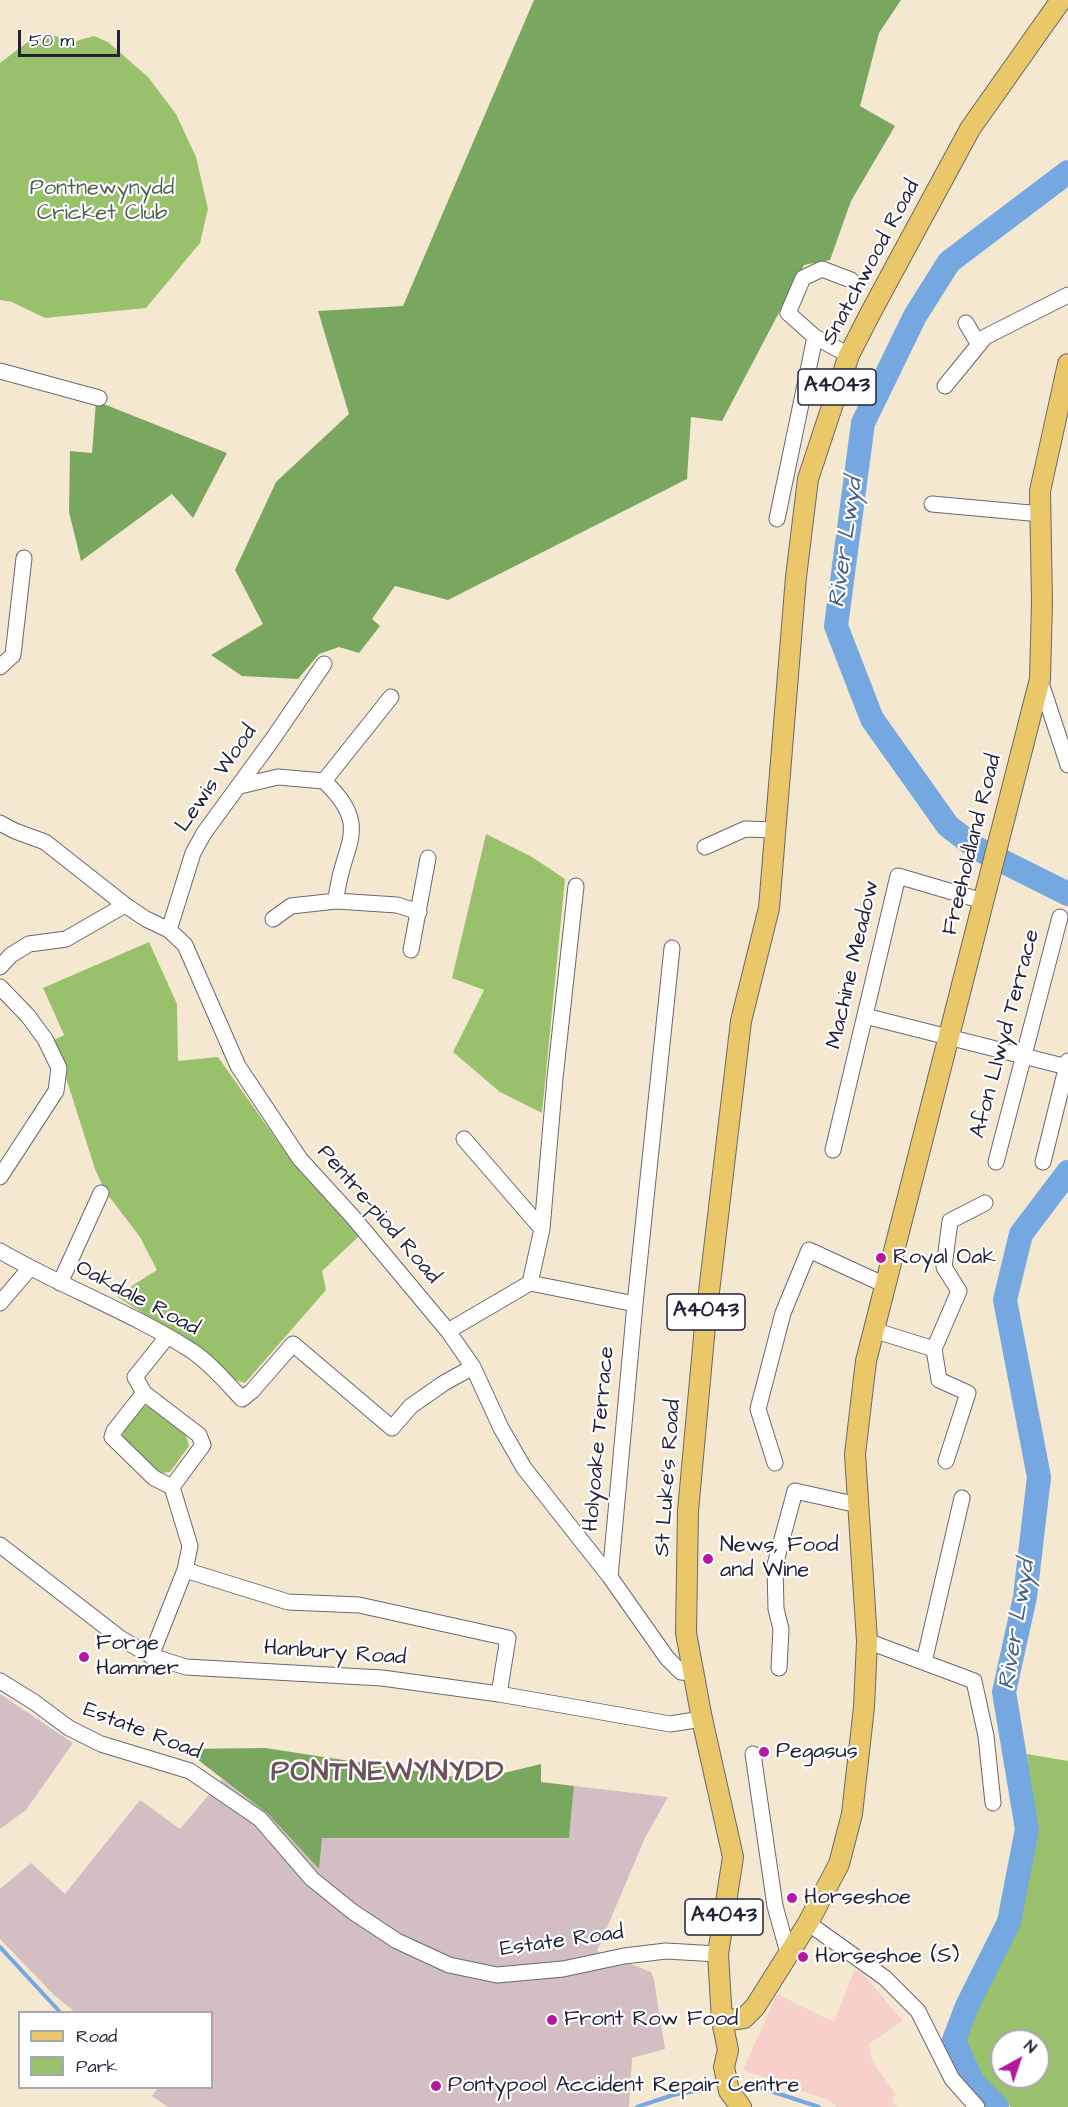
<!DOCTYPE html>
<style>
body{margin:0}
#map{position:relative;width:1068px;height:2107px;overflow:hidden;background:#f5e8d1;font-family:"Architects Daughter",sans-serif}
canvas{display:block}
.legend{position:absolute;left:18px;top:2011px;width:195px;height:78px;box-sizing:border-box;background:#fff;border:2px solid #a7a7b1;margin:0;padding:8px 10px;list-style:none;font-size:18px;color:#22223b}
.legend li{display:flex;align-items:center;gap:12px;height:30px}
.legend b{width:30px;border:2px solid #a7a7b1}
.north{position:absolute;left:990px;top:2029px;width:60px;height:60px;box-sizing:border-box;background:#fff;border:2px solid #a7a7b1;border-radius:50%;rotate:40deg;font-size:16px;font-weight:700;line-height:24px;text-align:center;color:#22223b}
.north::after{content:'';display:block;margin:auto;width:21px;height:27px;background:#b5179e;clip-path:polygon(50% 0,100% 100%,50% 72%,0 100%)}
.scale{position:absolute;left:18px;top:30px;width:102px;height:27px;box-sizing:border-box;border:3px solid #22223b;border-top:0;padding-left:8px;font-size:18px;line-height:21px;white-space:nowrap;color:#22223b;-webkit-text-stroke:4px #fff;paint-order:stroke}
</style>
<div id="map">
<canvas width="1068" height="2107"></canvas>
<ul class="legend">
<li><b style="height:8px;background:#eac769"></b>Road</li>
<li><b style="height:16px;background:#99c16c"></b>Park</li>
</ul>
<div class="north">N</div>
<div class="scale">50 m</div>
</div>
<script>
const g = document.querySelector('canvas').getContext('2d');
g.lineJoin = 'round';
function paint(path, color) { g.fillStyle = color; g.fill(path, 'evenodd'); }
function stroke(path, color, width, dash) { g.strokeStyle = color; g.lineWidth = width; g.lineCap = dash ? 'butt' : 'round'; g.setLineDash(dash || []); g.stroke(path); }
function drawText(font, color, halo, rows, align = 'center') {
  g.font = font + ' "Architects Daughter",sans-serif'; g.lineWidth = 4.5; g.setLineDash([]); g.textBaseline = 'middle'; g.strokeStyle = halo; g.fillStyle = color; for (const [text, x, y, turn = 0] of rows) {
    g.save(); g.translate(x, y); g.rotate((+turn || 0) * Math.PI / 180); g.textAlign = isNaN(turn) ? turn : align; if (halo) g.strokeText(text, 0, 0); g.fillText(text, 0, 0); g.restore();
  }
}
paint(new Path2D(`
 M 855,1969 L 862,1973 L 903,2021 L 869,2044 L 872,2061 L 895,2093 L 892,2101 L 897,2107 L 837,2107 L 828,2100 L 743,2070 L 777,1994 L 834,2022 Z`), '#f7d0cc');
paint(new Path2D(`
 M 0,1694 L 73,1743 L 26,1810 L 0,1829 Z
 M 222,1779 L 268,1814 L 318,1868 L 322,1838 L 569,1838 L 574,1786 L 668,1797 L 645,1838 L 597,1951 L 651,1972 L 654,1980 L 665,2049 L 632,2058 L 629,2107 L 168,2107 L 152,2096 L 158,2088 L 212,2088 L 212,2012 L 75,2012 L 55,1996 L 0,1939 L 0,1889 L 31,1863 L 65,1894 L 140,1800 L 180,1829 Z`), '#d2bec3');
paint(new Path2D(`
 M 55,36 L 76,41 L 94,36 L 108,42 L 148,77 L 176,114 L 196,157 L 208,209 L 200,243 L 146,308 L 45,318 L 12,302 L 0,300 L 0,63 L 29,41 Z
 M 486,834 L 532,857 L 565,879 L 542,1113 L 500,1092 L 453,1052 L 484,990 L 452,978 Z
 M 149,942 L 177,1004 L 178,1061 L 218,1057 L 296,1167 L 359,1236 L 322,1271 L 326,1290 L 245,1383 L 229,1378 L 197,1348 L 116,1296 L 157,1270 L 140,1237 L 105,1191 L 95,1169 L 54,1040 L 64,1035 L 43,988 Z
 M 147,1405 C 166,1410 186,1426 189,1446 L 170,1472 L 162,1473 C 154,1468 129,1450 125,1443 C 116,1430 137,1411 147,1405 Z
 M 1027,1754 L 1068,1761 L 1068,2107 L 1011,2107 L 969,2063 L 963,2039 L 981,1985 L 1012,1932 L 1034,1852 ZM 1002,2041 L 1038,2041 L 1038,2077 L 1002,2077 Z`), '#99c16c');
paint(new Path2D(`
 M 534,0 L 901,0 L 879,33 L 860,106 L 895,126 L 851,201 L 830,260 L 804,265 L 722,421 L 691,417 L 687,479 L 448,600 L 395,586 L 372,619 L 380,626 L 359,653 L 339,647 L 319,654 L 298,679 L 242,676 L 211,655 L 263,624 L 235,570 L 276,482 L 349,414 L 318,311 L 403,306 Z
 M 96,401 L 227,453 L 193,518 L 172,494 L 81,561 L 69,512 L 70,451 L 92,453 Z
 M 265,1748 L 475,1780 L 541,1764 L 541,1782 L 574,1786 L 569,1838 L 322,1838 L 319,1869 L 268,1814 L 184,1749 Z`), '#7aa760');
stroke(new Path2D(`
 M 0,1947 L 60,2012
 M 761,2088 L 819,2107
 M 637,2107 L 673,2095 L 707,2089`), '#75a8e1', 4);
stroke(new Path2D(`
 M 1068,172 L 949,262 L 915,316 L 863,423 L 836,626 L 872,719 L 948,826 L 978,849 L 1068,894
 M 997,2107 L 972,2081 L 954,2040 L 967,2006 L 1009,1922 L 1027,1829 L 1004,1692 L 1025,1597 L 1039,1477 L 1005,1300 L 1021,1234 L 1068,1172`), '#75a8e1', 24);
const minor = new Path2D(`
 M 966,323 L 979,345
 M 815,337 L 788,313 L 803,278 L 822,269 L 851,280
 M 0,371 L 99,398
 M 945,386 L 985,337 L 1068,295
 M 932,504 L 1041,514
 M 777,519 L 815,337 L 849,355
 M 0,667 L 13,655 L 24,558
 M 1040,680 L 1068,765
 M 240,786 L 278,777 L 324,781
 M 0,823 L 15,831 L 45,842 L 125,905 L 146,919 L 169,930 L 185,945 L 238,1066 L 300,1159 L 352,1216 L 448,1331 L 473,1367 L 501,1428 L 524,1468 L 610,1577 L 667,1658 L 681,1672 L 693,1673
 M 705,847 L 745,829 L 775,830
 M 336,901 C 340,845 375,829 324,781 L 391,697
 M 273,919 L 291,906 L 336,901 L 397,905 L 419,912
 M 169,930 L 193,853 L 204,833 L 272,740 L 324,664
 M 411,950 L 428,858
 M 0,967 L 11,955 L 29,944 L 66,939 L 125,905
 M 0,987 L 28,1016 L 45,1039 L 59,1068 L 56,1091 L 0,1177
 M 865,1016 L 1067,1067
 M 464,1139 L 542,1229
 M 833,1150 L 898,876 L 983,901
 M 996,1162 L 1060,917
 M 1043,1162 L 1068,1061
 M 0,1251 C 62,1287 131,1312 192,1351 C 211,1364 226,1382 242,1399 L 252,1391 L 293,1344 L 392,1428 L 411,1406 L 444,1383 L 473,1367
 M 60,1283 L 101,1193
 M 530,1283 L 542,1229 L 555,1078 L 576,886
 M 530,1283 L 635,1304
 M 0,1303 L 30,1268
 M 873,1330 L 934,1349 L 959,1291 L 944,1267 L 950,1221 L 985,1203
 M 448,1331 L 530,1283
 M 934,1349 L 939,1380 L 968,1393 L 946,1461
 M 144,1393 L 114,1431 L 112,1437 L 154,1478 L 172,1487
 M 775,1463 L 758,1409 L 783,1313 L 809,1250 L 885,1285
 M 0,1545 L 120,1638 L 151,1656 L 186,1667 L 382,1678 L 499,1694 L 670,1724 L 702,1719
 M 185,1570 L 288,1602 L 359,1605 L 508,1638 L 499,1694
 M 610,1577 L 635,1304 L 672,948
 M 867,1641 L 974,1681 L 986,1736 L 993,1803
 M 151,1656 L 185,1570 L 190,1546 L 172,1487 L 203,1445 L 199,1435 L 144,1393 L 135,1377 L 167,1337
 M 924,1662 L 962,1498
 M 779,1668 L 781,1629 L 776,1609 L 775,1565 L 795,1491 L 858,1505
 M 0,1681 L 34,1702 L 69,1728 L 101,1744 L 190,1771 L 260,1819 L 312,1879 L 353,1912 L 397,1941 L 449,1965 L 497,1975 L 563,1969 L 624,1956 L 666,1951 L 718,1954
 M 753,1754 L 775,1906 L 788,1953
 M 808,1923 L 885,1978 L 918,2011 L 952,2079 L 977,2107`);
const major = new Path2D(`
 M 722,2021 L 744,2018 L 755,2007 L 808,1923 L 839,1864 L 852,1814 L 864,1707 L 867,1641 L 855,1454 L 866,1361 L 1040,679 L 1042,602 L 1040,491 L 1068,364
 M 741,2107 L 729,2091 L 724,2067 L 728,2050 L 722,2021 L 718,1954 L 733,1857 L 702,1719 L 686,1633 L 688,1511 L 705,1326 L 741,1021 L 769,908 L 796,577 L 808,479 L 849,355 L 871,312 L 970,129 L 1061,0`);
stroke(minor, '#6c6770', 17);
stroke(major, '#6c6770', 22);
stroke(minor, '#fff', 15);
stroke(major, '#eac769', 20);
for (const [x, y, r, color] of [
 [881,1258,6,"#b5179e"],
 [708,1559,6,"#b5179e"],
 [84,1657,6,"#b5179e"],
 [764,1752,6,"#b5179e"],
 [792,1898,6,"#b5179e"],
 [803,1957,6,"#b5179e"],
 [552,2020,6,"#b5179e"],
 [436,2086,6,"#b5179e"]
]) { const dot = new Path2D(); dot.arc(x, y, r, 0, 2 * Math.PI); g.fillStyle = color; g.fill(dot); stroke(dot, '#fff', 2); }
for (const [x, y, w] of [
 [837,387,78],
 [706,1312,78],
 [724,1917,78]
]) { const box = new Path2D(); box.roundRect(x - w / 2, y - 18, w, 36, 4.5); g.fillStyle = '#fff'; g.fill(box); stroke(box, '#22223b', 1.5); }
drawText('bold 21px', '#22223b', null, [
 ["A4043",837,387],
 ["A4043",706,1312],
 ["A4043",724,1917]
]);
drawText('22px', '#52624f', '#fff', [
 ["Pontnewynydd",102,189],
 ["Cricket Club",102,214]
]);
drawText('22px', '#22223b', '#fff', [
 ["Snatchwood Road",872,263,-62],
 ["Lewis Wood",217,779,-55],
 ["Freeholdland Road",973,845,-76],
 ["Machine Meadow",854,965,-77],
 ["Afon Llwyd Terrace",1006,1034,-75],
 ["Pentre-piod Road",378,1215,49],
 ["Oakdale Road",137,1299,28],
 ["Holyoake Terrace",600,1439,-85],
 ["St Luke's Road",669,1478,-86],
 ["Hanbury Road",335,1654,4],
 ["Estate Road",142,1732,21],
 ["Estate Road",562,1942,-8]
]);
drawText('22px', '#22223b', '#fff', [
 ["Royal Oak",893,1258],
 ["News, Food",720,1546],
 ["and Wine",720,1571],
 ["Forge",96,1644],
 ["Hammer",96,1669],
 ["Pegasus",776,1752],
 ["Horseshoe",804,1898],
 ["Horseshoe (S)",815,1957],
 ["Front Row Food",564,2020],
 ["Pontypool Accident Repair Centre",448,2086]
], 'left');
drawText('italic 24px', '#475e86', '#fff', [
 ["River Lwyd",847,543,-82],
 ["River Lwyd",1018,1625,-81]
]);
g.letterSpacing = '1.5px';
drawText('bold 28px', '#6c525c', '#fff', [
 ["PONTNEWYNYDD",388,1774]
]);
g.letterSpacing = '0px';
</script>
